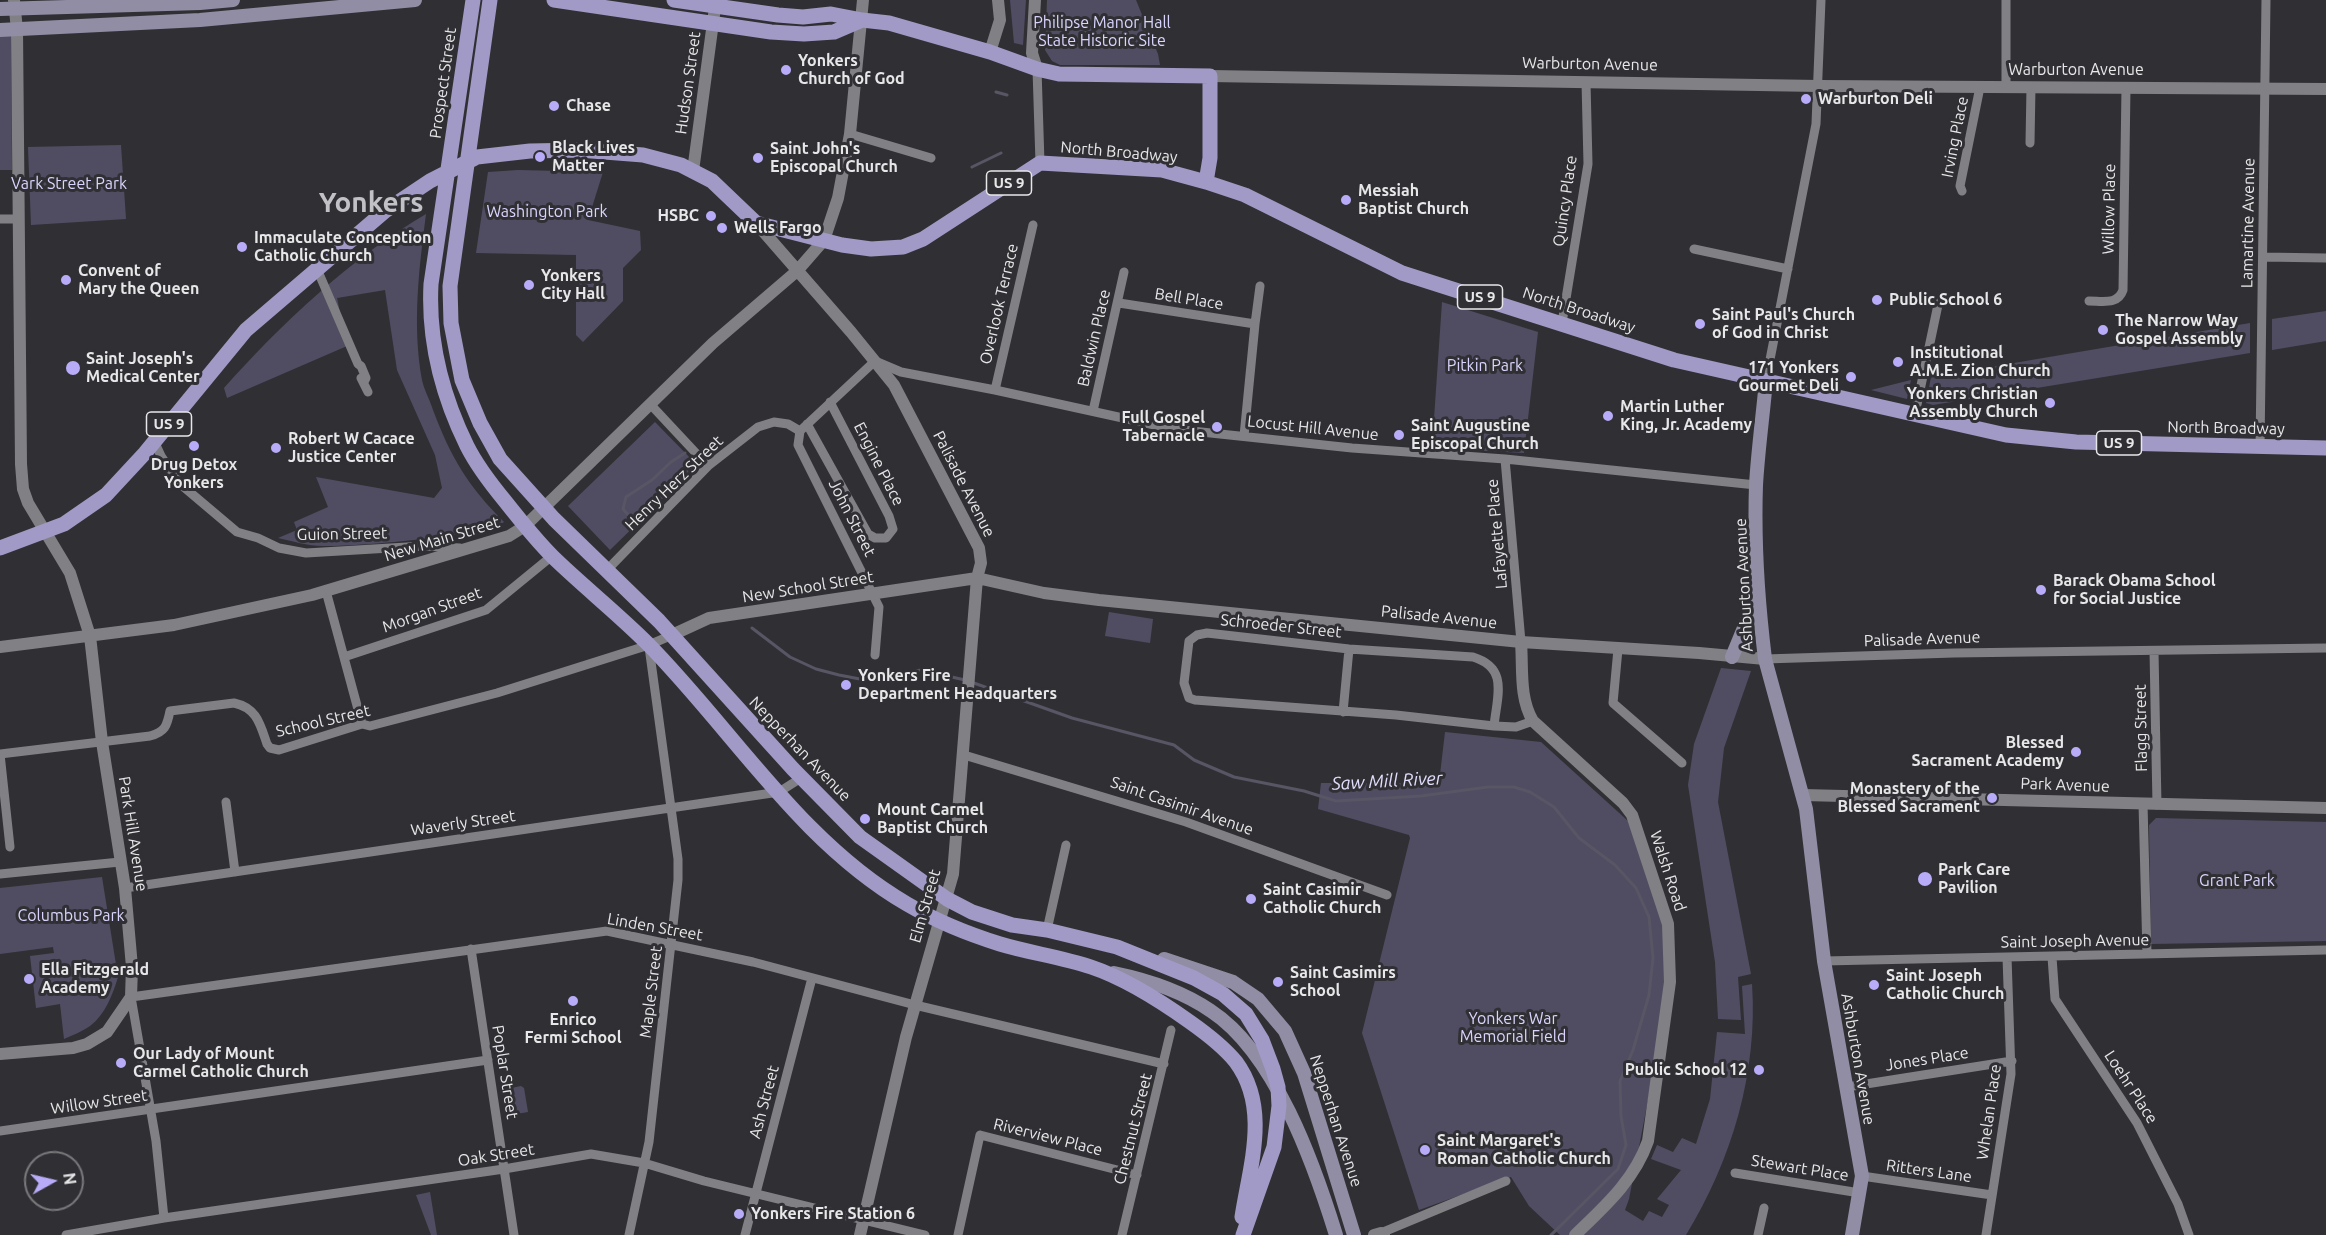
<!DOCTYPE html>
<style>
body{margin:0}
#map{position:relative;width:2326px;height:1235px;overflow:hidden;background:#303034;font-family:Ubuntu,sans-serif}
canvas{display:block}
.north{position:absolute;left:24px;top:1151px;width:60px;height:60px;box-sizing:border-box;background:#303034;border:2px solid #79797c;border-radius:50%;rotate:82deg;font-size:16px;font-weight:700;line-height:24px;text-align:center;color:#e7e7e9}
.north::after{content:'';display:block;margin:auto;width:21px;height:27px;background:#b8abf7;clip-path:polygon(50% 0,100% 100%,50% 72%,0 100%)}
</style>
<div id="map">
<canvas width="2326" height="1235"></canvas>
<div class="north">N</div>
</div>
<script>
const g = document.querySelector('canvas').getContext('2d');
g.lineJoin = 'round';
function paint(path, color) { g.fillStyle = color; g.fill(path, 'evenodd'); }
function stroke(path, color, width, dash) { g.strokeStyle = color; g.lineWidth = width; g.lineCap = dash ? 'butt' : 'round'; g.setLineDash(dash || []); g.stroke(path); }
function drawText(font, color, halo, rows, align = 'center') {
  g.font = font + ' Ubuntu,sans-serif'; g.lineWidth = 6; g.setLineDash([]); g.textBaseline = 'middle'; g.strokeStyle = halo; g.fillStyle = color; for (const [text, x, y, turn = 0] of rows) {
    g.save(); g.translate(x, y); g.rotate((+turn || 0) * Math.PI / 180); g.textAlign = isNaN(turn) ? turn : align; if (halo) g.strokeText(text, 0, 0); g.fillText(text, 0, 0); g.restore();
  }
}
paint(new Path2D(`
 M 1010,0 L 1026,0 L 1023,45 L 1014,43 Z
 M 1047,0 L 1136,0 L 1158,54 L 1160,65 L 1060,65 L 1052,61 L 1045,50 Z
 M 0,30 L 11,30 L 12,170 L 0,170 Z
 M 121,145 L 126,219 L 31,225 L 28,147 Z
 M 518,170 L 603,172 L 588,220 L 640,231 L 641,250 L 623,268 L 623,301 L 583,342 L 576,335 L 576,255 L 476,253 L 488,172 Z
 M 426,214 C 419,268 412,325 422,380 C 424,390 430,400 433,410 C 451,458 468,486 504,522 C 486,536 352,547 323,546 C 308,546 292,541 278,538 L 297,530 L 294,522 L 328,507 L 316,477 L 434,498 L 442,488 L 435,455 L 397,370 L 385,290 L 337,298 L 347,346 L 227,398 L 224,388 C 282,323 351,258 426,214 Z
 M 1442,302 L 1538,332 L 1524,453 L 1432,448 Z
 M 2326,311 L 2326,341 L 2272,350 L 2272,319 Z
 M 2250,323 L 2250,353 L 1933,405 L 1926,403 L 1931,377 Z
 M 1911,380 L 1907,399 L 1871,390 Z
 M 655,422 L 697,465 L 610,550 L 568,506 Z
 M 1109,612 L 1153,619 L 1150,643 L 1105,636 Z
 M 1721,668 L 1751,671 L 1724,748 L 1718,802 L 1751,974 L 1738,977 L 1741,1020 L 1718,1019 L 1715,962 L 1688,785 L 1694,744 Z
 M 1445,732 L 1541,742 L 1628,821 L 1666,924 L 1666,991 L 1648,1100 L 1629,1199 L 1625,1210 L 1643,1221 L 1649,1211 L 1662,1217 L 1669,1205 L 1657,1199 L 1681,1170 L 1651,1159 L 1657,1145 L 1673,1152 L 1682,1138 L 1696,1144 L 1710,1099 L 1717,1032 L 1745,1034 L 1742,986 L 1752,984 C 1758,1072 1732,1160 1686,1235 L 1560,1235 L 1529,1206 L 1511,1177 L 1419,1210 L 1362,1033 L 1410,838 L 1409,835 L 1318,809 L 1321,783 L 1439,783 Z
 M 2156,818 L 2326,822 L 2326,941 L 2151,944 L 2149,825 Z
 M 102,877 L 118,977 C 113,994 105,1015 90,1026 C 83,1031 73,1035 64,1039 L 60,1004 L 36,1008 L 30,956 L 54,953 L 53,947 L 0,954 L 0,888 Z
 M 521,1086 L 524,1088 L 528,1112 L 510,1115 L 506,1089 Z
 M 430,1192 L 437,1235 L 431,1235 L 416,1195 Z`), '#504d63');
stroke(new Path2D(`
 M 996,92 L 1007,95
 M 972,167 L 1001,153
 M 637,525 L 623,509 L 626,497 L 652,480 L 671,462 L 685,453
 M 752,628 L 790,657 L 816,669 L 839,675 L 865,680 L 921,670 L 965,680
 M 971,682 L 1072,718 L 1174,745 L 1194,760 L 1234,777 L 1304,791 L 1336,801 L 1421,796 L 1488,787 L 1514,787 L 1530,792 L 1554,807 L 1579,838 L 1615,865 L 1636,888 L 1649,917 L 1653,958 L 1649,995 L 1633,1050 L 1620,1081 L 1621,1116 L 1626,1145 L 1618,1169 L 1551,1235`), '#585564', 3);
stroke(new Path2D(`
 M 2006,0 L 2006,87
 M 1037,69 L 1040,163
 M 850,134 L 931,158
 M 2030,143 L 2031,87
 M 1962,191 L 1960,186 L 1980,87
 M 0,219 L 18,219
 M 1694,249 L 1788,269
 M 2263,257 L 2326,258
 M 317,269 L 358,364 L 361,366 L 366,378 L 364,382
 M 2089,301 C 2103,301 2118,305 2123,290 L 2126,88
 M 1119,303 L 1255,324
 M 1562,323 L 1588,164 L 1586,82
 M 361,378 L 368,392
 M 1766,380 L 1816,124 L 1821,0
 M 995,390 L 1033,225
 M 651,405 L 708,466
 M 1093,411 L 1124,272
 M 1915,414 L 1939,300
 M 807,424 L 868,534 L 875,538 L 886,538 L 893,529 L 889,516 L 830,402
 M 800,431 L 875,361 L 901,372 L 995,390 L 1173,429 L 1352,448 L 1505,459 L 1756,485
 M 800,431 L 798,445 L 879,607 L 875,655
 M 1244,436 L 1255,324 L 1260,286
 M 154,441 L 161,456 L 179,483 L 237,532 L 258,538 L 279,548 L 306,553 L 424,546 L 460,548
 M 2260,447 L 2266,0
 M 1505,459 L 1521,642
 M 606,571 L 708,466 L 758,427 L 774,422 L 788,424 L 800,431
 M 326,591 L 362,724
 M 1618,649 L 1613,703 L 1682,763
 M 2154,651 L 2157,805
 M 344,657 L 486,610 L 552,556
 M 1765,659 L 1954,653 L 2326,648
 M 1343,712 L 1349,649
 M 1494,726 C 1497,696 1509,668 1473,657 L 1349,649 L 1207,633 L 1197,635 L 1189,641 L 1184,683 L 1189,698 L 1195,700 L 1396,715 L 1494,726 L 1516,727 L 1533,721
 M 0,754 L 150,736 C 165,732 167,726 170,711 L 234,703 C 257,708 260,724 267,744 L 270,748 L 279,750 L 362,724 L 370,726 L 497,693 L 649,645 L 672,635
 M 0,754 L 10,847
 M 964,755 L 1186,822 L 1387,895
 M 226,802 L 235,872
 M 2143,804 L 2147,954
 M 0,874 L 120,862
 M 125,888 L 779,792 L 801,778
 M 1047,930 L 1066,845
 M 471,949 L 514,1235
 M 2052,957 L 2055,999 L 2137,1123 L 2178,1204 L 2189,1235
 M 1824,961 L 2326,950
 M 1847,1087 L 2012,1061
 M 0,1131 L 488,1060
 M 1735,1173 L 1860,1193
 M 1862,1176 L 1992,1195
 M 164,1218 L 156,1141 L 131,997 L 607,931 L 753,962 L 915,1005 L 1164,1064
 M 1381,1233 L 1506,1181
 M 66,1235 L 164,1218 L 504,1169 L 591,1154 L 644,1163 L 704,1181 L 925,1235
 M 629,1235 L 649,1142 L 678,880 L 678,859 L 649,647
 M 745,1235 L 812,978
 M 958,1235 L 980,1135 L 1137,1175
 M 1122,1235 L 1171,1030
 M 1758,1235 L 1764,1208
 M 1986,1235 L 2011,1074 L 2007,957`), '#818085', 9);
stroke(new Path2D(`
 M 1035,0 L 1032,53 L 1037,69
 M 990,52 L 1000,20 L 998,0
 M 1210,76 L 1819,86 L 2326,89
 M 693,171 L 716,0
 M 756,223 L 851,332 L 894,385 L 979,548 L 981,563 L 977,578 L 953,874 L 906,1037 L 860,1235
 M 672,635 L 709,618 L 977,578 L 1044,593 L 1099,600 L 1521,642 L 1699,653 L 1765,659
 M 1521,642 C 1523,668 1519,698 1533,721 L 1623,803 L 1632,815 L 1668,924 L 1670,982 L 1648,1141 C 1634,1181 1604,1207 1575,1235
 M 0,647 L 174,625 L 312,595 L 509,536 L 525,526 L 713,343 L 797,271 L 824,240 L 838,198 L 850,134 L 863,0
 M 1803,795 L 2326,808
 M 0,1054 L 73,1048 L 87,1044 L 107,1032 L 131,997 L 132,967 L 125,888 L 102,742 L 90,636 L 70,573 L 28,503 L 23,489 L 21,464 L 17,30 L 14,0
 M 1374,1235 L 1381,1233 L 1384,1235`), '#818085', 12);
stroke(new Path2D(`
 M 0,9 L 200,3 L 233,0
 M 0,30 L 200,20 L 415,0
 M 1766,380 C 1763,415 1758,450 1756,485 C 1754,543 1758,602 1765,659 L 1806,809 L 1824,961 L 1862,1176 L 1852,1235
 M 1732,657 L 1758,594
 M 1164,959 L 1233,982 L 1258,999 L 1285,1031 L 1304,1073 L 1354,1235
 M 1114,973 C 1148,980 1182,991 1211,1011 C 1275,1053 1314,1164 1336,1235`), '#918da5', 14);
stroke(new Path2D(`
 M 473,0 L 431,284 C 428,341 442,395 467,446 C 477,466 491,484 505,501 C 520,520 536,540 553,557 C 584,587 617,613 647,643 C 733,730 800,842 907,904 C 936,921 968,934 1000,944 C 1030,953 1061,957 1091,967 C 1124,978 1162,1002 1190,1022 C 1207,1034 1223,1046 1236,1062 C 1270,1108 1250,1165 1242,1217
 M 490,0 L 450,286 L 451,323 L 462,380 L 480,423 L 500,459 L 554,519 L 659,621 L 793,769 L 860,837 L 947,899 L 972,912 L 1012,925 L 1047,930 L 1117,947 L 1194,978 L 1223,994 L 1246,1014 L 1262,1040 L 1273,1069 L 1278,1087 L 1279,1106 L 1274,1147 L 1243,1235
 M 554,0 L 771,32 L 804,34 L 834,32 L 862,20
 M 674,0 L 778,15 L 803,17 L 831,14 L 862,20 L 889,23 L 990,52 L 1037,69 L 1059,74 L 1210,76 L 1210,158 L 1206,182
 M 0,548 L 64,524 L 106,495 L 145,453 L 246,330 L 385,211 L 430,181 L 477,157 L 530,151 L 579,150 L 643,155 L 681,165 L 712,181 L 756,223 L 842,245 L 871,249 L 903,247 L 923,239 L 1040,163 L 1162,170 L 1206,182 L 1245,195 L 1402,273 L 1674,360 L 2006,435 L 2076,442 L 2326,448`), '#a19ac6', 15);
for (const [x, y, r, color] of [
 [786,70,6,"#b8abf7"],
 [1806,99,6,"#b8abf7"],
 [554,106,6,"#b8abf7"],
 [540,157,6,"#b8abf7"],
 [758,158,6,"#b8abf7"],
 [1346,200,6,"#b8abf7"],
 [711,216,6,"#b8abf7"],
 [722,228,6,"#b8abf7"],
 [242,247,6,"#b8abf7"],
 [66,280,6,"#b8abf7"],
 [529,285,6,"#b8abf7"],
 [1877,300,6,"#b8abf7"],
 [1700,324,6,"#b8abf7"],
 [2103,330,6,"#b8abf7"],
 [1898,362,6,"#b8abf7"],
 [73,368,8,"#b8abf7"],
 [1851,377,6,"#b8abf7"],
 [2050,403,6,"#b8abf7"],
 [1608,416,6,"#b8abf7"],
 [1217,427,6,"#b8abf7"],
 [1399,435,6,"#b8abf7"],
 [194,446,6,"#b8abf7"],
 [276,448,6,"#b8abf7"],
 [2041,590,6,"#b8abf7"],
 [846,685,6,"#b8abf7"],
 [2076,752,6,"#b8abf7"],
 [1992,798,6,"#b8abf7"],
 [865,819,6,"#b8abf7"],
 [1925,879,8,"#b8abf7"],
 [1251,899,6,"#b8abf7"],
 [29,979,6,"#b8abf7"],
 [1278,982,6,"#b8abf7"],
 [1874,985,6,"#b8abf7"],
 [573,1001,6,"#b8abf7"],
 [121,1063,6,"#b8abf7"],
 [1759,1070,6,"#b8abf7"],
 [1425,1150,6,"#b8abf7"],
 [739,1214,6,"#b8abf7"]
]) { const dot = new Path2D(); dot.arc(x, y, r, 0, 2 * Math.PI); g.fillStyle = color; g.fill(dot); stroke(dot, '#303034', 2); }
for (const [x, y, w] of [
 [1009,183,45],
 [1480,297,45],
 [169,424,45],
 [2119,443,45]
]) { const box = new Path2D(); box.roundRect(x - w / 2, y - 12, w, 24, 4.5); g.fillStyle = '#303034'; g.fill(box); stroke(box, '#e7e7e9', 1.5); }
drawText('bold 15px', '#e7e7e9', null, [
 ["US 9",1009,183],
 ["US 9",1480,297],
 ["US 9",169,424],
 ["US 9",2119,443]
]);
drawText('16px', '#dad5fe', '#303034', [
 ["Philipse Manor Hall",1102,23],
 ["State Historic Site",1102,41],
 ["Vark Street Park",69,184],
 ["Washington Park",547,212],
 ["Pitkin Park",1485,366],
 ["Grant Park",2237,881],
 ["Columbus Park",71,916],
 ["Yonkers War",1513,1019],
 ["Memorial Field",1513,1037]
]);
drawText('bold 16px', '#e7e7e9', '#303034', [
 ["Yonkers",798,61],
 ["Church of God",798,79],
 ["Warburton Deli",1818,99],
 ["Chase",566,106],
 ["Black Lives",552,148],
 ["Matter",552,166],
 ["Saint John's",770,149],
 ["Episcopal Church",770,167],
 ["Messiah",1358,191],
 ["Baptist Church",1358,209],
 ["HSBC",699,216,"right"],
 ["Wells Fargo",734,228],
 ["Immaculate Conception",254,238],
 ["Catholic Church",254,256],
 ["Convent of",78,271],
 ["Mary the Queen",78,289],
 ["Yonkers",541,276],
 ["City Hall",541,294],
 ["Public School 6",1889,300],
 ["Saint Paul's Church",1712,315],
 ["of God in Christ",1712,333],
 ["The Narrow Way",2115,321],
 ["Gospel Assembly",2115,339],
 ["Institutional",1910,353],
 ["A.M.E. Zion Church",1910,371],
 ["Saint Joseph's",86,359],
 ["Medical Center",86,377],
 ["171 Yonkers",1839,368,"right"],
 ["Gourmet Deli",1839,386,"right"],
 ["Yonkers Christian",2038,394,"right"],
 ["Assembly Church",2038,412,"right"],
 ["Martin Luther",1620,407],
 ["King, Jr. Academy",1620,425],
 ["Full Gospel",1205,418,"right"],
 ["Tabernacle",1205,436,"right"],
 ["Saint Augustine",1411,426],
 ["Episcopal Church",1411,444],
 ["Robert W Cacace",288,439],
 ["Justice Center",288,457],
 ["Drug Detox",194,465,"center"],
 ["Yonkers",194,483,"center"],
 ["Barack Obama School",2053,581],
 ["for Social Justice",2053,599],
 ["Yonkers Fire",858,676],
 ["Department Headquarters",858,694],
 ["Blessed",2064,743,"right"],
 ["Sacrament Academy",2064,761,"right"],
 ["Monastery of the",1980,789,"right"],
 ["Blessed Sacrament",1980,807,"right"],
 ["Mount Carmel",877,810],
 ["Baptist Church",877,828],
 ["Park Care",1938,870],
 ["Pavilion",1938,888],
 ["Saint Casimir",1263,890],
 ["Catholic Church",1263,908],
 ["Ella Fitzgerald",41,970],
 ["Academy",41,988],
 ["Saint Casimirs",1290,973],
 ["School",1290,991],
 ["Saint Joseph",1886,976],
 ["Catholic Church",1886,994],
 ["Enrico",573,1020,"center"],
 ["Fermi School",573,1038,"center"],
 ["Our Lady of Mount",133,1054],
 ["Carmel Catholic Church",133,1072],
 ["Public School 12",1747,1070,"right"],
 ["Saint Margaret's",1437,1141],
 ["Roman Catholic Church",1437,1159],
 ["Yonkers Fire Station 6",751,1214]
], 'left');
drawText('16px', '#e7e7e9', '#303034', [
 ["Warburton Avenue",1590,64,1],
 ["Warburton Avenue",2076,70],
 ["Prospect Street",443,83,-82],
 ["Hudson Street",688,83,-82],
 ["Irving Place",1955,137,-79],
 ["North Broadway",1119,152,5],
 ["Quincy Place",1565,201,-82],
 ["Willow Place",2109,209,-89],
 ["Lamartine Avenue",2248,223,-89],
 ["Bell Place",1189,299,9],
 ["Overlook Terrace",999,304,-77],
 ["North Broadway",1579,310,18],
 ["Baldwin Place",1094,338,-77],
 ["Locust Hill Avenue",1313,428,6],
 ["North Broadway",2226,428,1],
 ["Engine Place",879,464,63],
 ["Henry Herz Street",674,483,-44],
 ["Palisade Avenue",964,484,63],
 ["John Street",852,518,63],
 ["Guion Street",342,534,-1],
 ["Lafayette Place",1497,534,-95],
 ["New Main Street",442,539,-17],
 ["Ashburton Avenue",1744,585,-93],
 ["New School Street",808,587,-9],
 ["Morgan Street",432,610,-20],
 ["Palisade Avenue",1439,617,6],
 ["Schroeder Street",1281,626,6],
 ["Palisade Avenue",1922,639,-2],
 ["School Street",323,721,-13],
 ["Flagg Street",2141,728,-91],
 ["Nepperhan Avenue",800,749,46],
 ["Park Avenue",2065,785,2],
 ["Saint Casimir Avenue",1182,806,19],
 ["Waverly Street",463,823,-8],
 ["Park Hill Avenue",133,834,81],
 ["Walsh Road",1668,871,72],
 ["Elm Street",925,906,-74],
 ["Linden Street",655,927,10],
 ["Saint Joseph Avenue",2075,941,-1],
 ["Maple Street",651,992,-83],
 ["Ashburton Avenue",1858,1059,80],
 ["Jones Place",1927,1059,-9],
 ["Poplar Street",505,1072,81],
 ["Loehr Place",2131,1087,57],
 ["Willow Street",99,1102,-8],
 ["Ash Street",764,1102,-75],
 ["Whelan Place",1989,1112,-82],
 ["Nepperhan Avenue",1336,1121,72],
 ["Chestnut Street",1133,1129,-76],
 ["Riverview Place",1048,1137,14],
 ["Oak Street",496,1155,-9],
 ["Stewart Place",1800,1168,9],
 ["Ritters Lane",1929,1171,8]
]);
drawText('italic 18px', '#e2defd', '#303034', [
 ["Saw Mill River",1387,781,-3]
]);
drawText('bold 28px', '#c1c1c6', '#303034', [
 ["Yonkers",371,203]
]);
</script>
